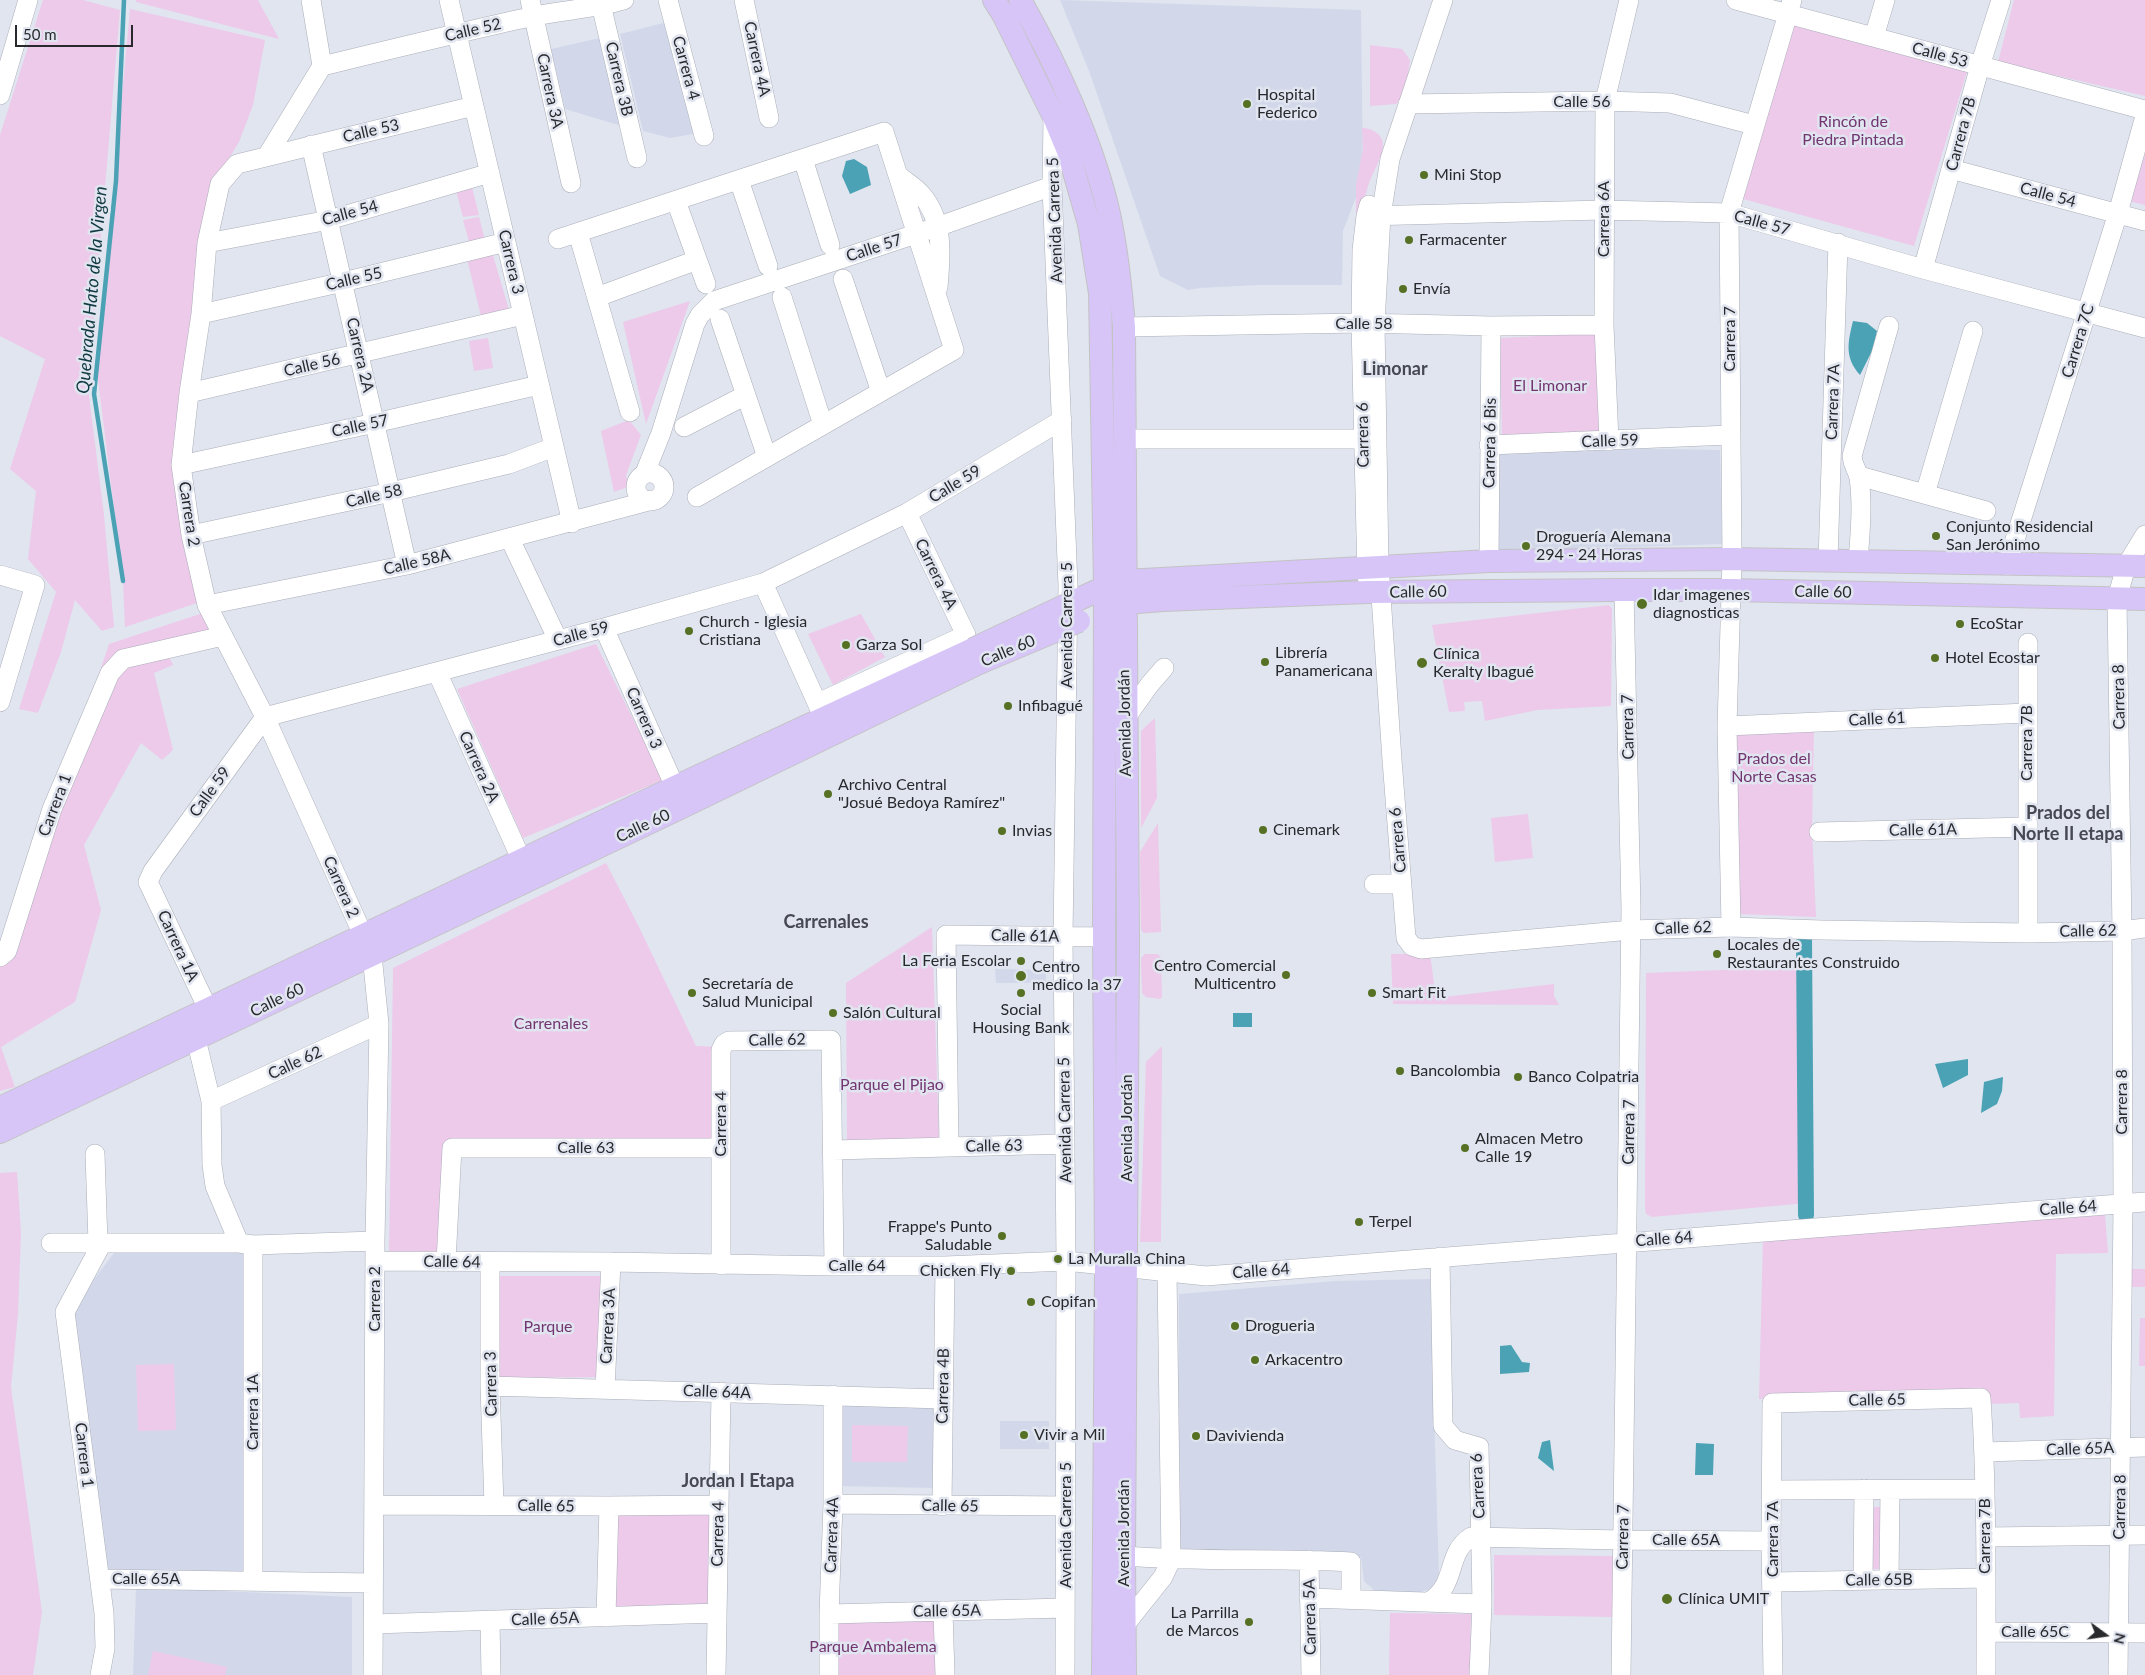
<!DOCTYPE html>
<meta charset="utf-8">
<style>
body{margin:0}
#map{position:relative;width:2145px;height:1675px;overflow:hidden;background:#e1e5f0;font-family:Lato,sans-serif}
canvas{display:block}
.north{position:absolute;left:2080px;top:1610px;width:50px;height:50px;-webkit-text-stroke:4px #e1e5f0;paint-order:stroke;rotate:104deg;font-size:14px;font-weight:700;line-height:20px;text-align:center;color:#28292d}
.north::after{content:'';display:block;margin:auto;width:18px;height:22px;background:#28292d;clip-path:polygon(50% 0,100% 100%,50% 72%,0 100%)}
.scale{position:absolute;left:15px;top:25px;width:118px;height:22px;box-sizing:border-box;border:2px solid #28292d;border-top:0;padding-left:6px;font-size:15px;line-height:18px;white-space:nowrap;color:#28292d;-webkit-text-stroke:4px #e1e5f0;paint-order:stroke}
</style>
<div id="map">
<canvas width="2145" height="1675"></canvas>
<div class="north">N</div>
<div class="scale">50 m</div>
</div>
<script>
const g = document.querySelector('canvas').getContext('2d');
g.lineJoin = 'round';
function paint(path, color) { g.fillStyle = color; g.fill(path, 'evenodd'); }
function stroke(path, color, width, dash) { g.strokeStyle = color; g.lineWidth = width; g.lineCap = dash ? 'butt' : 'round'; g.setLineDash(dash || []); g.stroke(path); }
function drawText(font, color, halo, rows, align = 'center') {
  g.font = font + ' Lato,sans-serif'; g.lineWidth = 5; g.setLineDash([]); g.textBaseline = 'middle'; g.strokeStyle = halo; g.fillStyle = color; for (const [text, x, y, turn = 0] of rows) {
    g.save(); g.translate(x, y); g.rotate((+turn || 0) * Math.PI / 180); g.textAlign = isNaN(turn) ? turn : align; if (halo) g.strokeText(text, 0, 0); g.fillText(text, 0, 0); g.restore();
  }
}
paint(new Path2D(`
 M 1060,0 L 1361,10 L 1363,179 L 1343,231 L 1342,285 L 1258,285 L 1200,288 L 1188,290 L 1160,276 L 1089,71 Z
 M 667,22 L 699,133 L 670,138 L 643,131 L 620,34 Z
 M 604,37 L 625,127 L 565,109 L 551,49 Z
 M 1498,446 L 1720,450 L 1722,544 L 1499,551 Z
 M 995,969 L 1046,970 L 1046,983 L 996,983 Z
 M 247,1252 L 249,1574 L 104,1571 L 69,1312 L 114,1253 Z
 M 1430,1279 L 1439,1577 L 1430,1589 L 1415,1594 L 1377,1593 L 1364,1581 L 1361,1557 L 1177,1550 L 1179,1294 L 1336,1281 Z
 M 842,1398 L 935,1400 L 933,1488 L 840,1486 Z
 M 1000,1421 L 1049,1421 L 1049,1449 L 1000,1449 Z
 M 136,1587 L 352,1597 L 352,1675 L 133,1675 Z`), '#d2d8ea');
paint(new Path2D(`
 M 43,0 L 83,0 L 120,10 L 88,388 L 104,515 L 114,627 L 102,631 L 75,600 L 61,652 L 38,713 L 19,709 L 56,592 L 28,559 L 36,491 L 10,469 L 45,359 L 0,336 L 0,135 Z
 M 136,0 L 258,0 L 279,39 L 136,2 Z
 M 2014,0 L 2145,0 L 2145,96 L 1998,62 Z
 M 130,9 L 265,40 L 253,105 L 239,142 L 213,184 L 176,455 L 200,602 L 125,627 L 123,581 L 97,371 Z
 M 1791,19 L 1969,65 L 1914,246 L 1736,197 Z
 M 1370,45 L 1402,49 L 1410,60 L 1405,95 L 1396,104 L 1370,106 Z
 M 1362,128 C 1372,128 1384,135 1383,146 C 1382,158 1373,172 1369,183 C 1365,195 1362,208 1359,220 L 1356,224 L 1356,185 L 1363,149 Z
 M 2145,154 L 2145,205 L 2129,201 Z
 M 471,183 L 479,215 L 463,217 L 455,187 Z
 M 479,217 L 486,244 L 471,249 L 463,220 Z
 M 492,252 L 509,310 L 482,320 L 467,259 Z
 M 690,301 L 646,424 L 623,322 Z
 M 1597,333 L 1599,434 L 1502,437 L 1500,338 Z
 M 488,338 L 493,368 L 474,371 L 469,341 Z
 M 629,420 L 641,435 L 626,475 L 628,487 L 614,492 L 601,431 Z
 M 1609,605 L 1612,609 L 1611,706 L 1537,710 L 1485,721 L 1482,701 L 1464,702 L 1465,711 L 1449,712 L 1432,625 Z
 M 203,613 L 213,631 L 164,647 L 173,665 L 154,673 L 173,750 L 162,760 L 141,743 L 84,845 L 101,910 L 75,1002 L 1,1047 L 15,1087 L 0,1091 L 0,960 L 4,959 L 109,644 Z
 M 861,614 L 885,657 L 833,685 L 808,634 Z
 M 596,644 L 663,780 L 523,838 L 457,689 Z
 M 1155,718 L 1157,798 L 1141,828 L 1141,731 Z
 M 1814,727 L 1812,829 L 1816,917 L 1738,914 L 1734,730 Z
 M 1528,814 L 1533,858 L 1495,862 L 1491,818 Z
 M 1158,823 L 1161,932 L 1144,933 L 1141,930 L 1140,852 Z
 M 606,863 L 639,927 L 696,1046 L 718,1047 L 717,1146 L 447,1143 L 445,1257 L 389,1257 L 393,968 Z
 M 932,927 L 939,1139 L 847,1141 L 846,983 Z
 M 1145,954 L 1158,954 L 1161,957 L 1162,997 L 1160,999 L 1146,997 L 1142,993 L 1141,958 Z
 M 1391,954 L 1430,954 L 1436,998 L 1554,984 L 1554,996 L 1559,1005 L 1393,1004 Z
 M 1799,967 L 1807,1203 L 1652,1217 L 1646,1214 L 1645,1207 L 1646,973 Z
 M 1162,1046 L 1161,1242 L 1140,1242 L 1146,1062 Z
 M 17,1172 L 21,1232 L 18,1314 L 11,1387 L 42,1612 L 33,1675 L 0,1675 L 0,1173 Z
 M 2105,1215 L 2108,1253 L 2056,1254 L 2054,1416 L 2020,1418 L 2019,1403 L 1988,1404 L 1986,1392 L 1759,1399 L 1763,1238 Z
 M 2129,1269 L 2145,1269 L 2145,1287 L 2129,1287 Z
 M 493,1276 L 603,1276 L 603,1377 L 493,1378 Z
 M 2140,1318 L 2145,1318 L 2145,1366 L 2139,1366 Z
 M 174,1364 L 176,1430 L 138,1431 L 136,1365 Z
 M 852,1425 L 908,1426 L 907,1462 L 852,1462 Z
 M 1864,1507 L 1890,1507 L 1889,1569 L 1864,1569 Z
 M 713,1509 L 714,1608 L 615,1610 L 615,1510 Z
 M 1494,1555 L 1613,1556 L 1612,1617 L 1494,1615 Z
 M 1390,1613 L 1471,1614 L 1470,1675 L 1389,1675 Z
 M 938,1616 L 940,1675 L 833,1675 L 832,1619 Z
 M 153,1651 L 227,1667 L 225,1675 L 148,1675 Z`), '#edc9ea');
paint(new Path2D(`
 M 854,159 L 867,167 L 871,185 L 850,194 L 842,176 L 846,161 Z
 M 1853,321 L 1867,323 L 1877,331 L 1873,349 L 1860,375 C 1844,357 1848,342 1853,321 Z
 M 1233,1013 L 1252,1013 L 1252,1027 L 1233,1027 Z
 M 1968,1059 L 1968,1075 L 1943,1088 L 1935,1064 Z
 M 2003,1077 L 2002,1091 L 1997,1104 L 1981,1113 L 1984,1082 Z
 M 1511,1345 L 1522,1362 L 1530,1363 L 1529,1372 L 1500,1374 L 1500,1346 Z
 M 1550,1440 L 1554,1471 L 1538,1458 L 1542,1442 Z
 M 1696,1443 L 1714,1444 L 1713,1475 L 1695,1475 Z`), '#4aa2b4');
stroke(new Path2D(`
 M 123,581 L 94,394 L 116,181 L 124,0`), '#4aa2b4', 4.5);
stroke(new Path2D(`
 M 1804,938 L 1806,1215`), '#4aa2b4', 16);
const minor = new Path2D(`
 M 449,0 L 572,523
 M 530,0 L 571,183
 M 600,0 L 637,158
 M 668,0 L 704,136
 M 744,0 L 769,118
 M 1443,0 L 1390,159 L 1381,216 L 1375,323 L 1379,566 L 1392,760 L 1406,938 L 1412,946 L 1421,949 L 1631,930 L 1731,927 L 1821,930 L 2028,933 L 2122,931 L 2145,928
 M 1736,0 L 2145,110
 M 1874,37 L 1885,0
 M 322,66 C 392,49 461,32 530,17 C 562,10 593,9 624,0
 M 0,95 L 28,0
 M 1408,104 L 1605,101 L 1670,103 L 1754,125
 M 1053,118 L 1052,186 L 1068,586 L 1063,937 L 1066,1261 L 1065,1675
 M 311,145 L 407,565
 M 267,156 L 322,66 L 311,0
 M 803,159 L 830,245
 M 1951,169 L 2145,221
 M 899,176 C 906,182 915,187 921,194 C 944,220 941,255 938,287
 M 739,180 L 768,266
 M 676,201 L 706,284
 M 1366,216 L 1603,210 L 1729,213 L 1923,269 L 2145,328
 M 578,233 L 630,412
 M 558,239 L 884,132 L 954,350 L 697,497
 M 207,243 L 329,220 L 490,173
 M 1923,269 L 1980,66 L 2001,0
 M 843,279 L 881,392
 M 597,297 L 697,260
 M 782,297 L 823,425
 M 201,314 L 343,282 L 506,242
 M 720,319 L 767,457
 M 1124,327 L 1361,323 L 1491,326 L 1604,325
 M 189,393 L 523,315
 M 684,427 L 746,395
 M 1124,439 L 1363,439
 M 1609,441 L 1604,325 L 1605,101 L 1629,0
 M 1489,445 L 1730,435
 M 181,465 L 375,423 L 539,385
 M636 487a14 14 0 1 1 28 0a14 14 0 1 1-28 0Z
 M 645,473 L 661,433 L 695,324 L 700,315 L 714,301 L 937,227 L 1052,186
 M 1859,476 L 1986,511
 M 1925,494 L 1973,331
 M 191,535 L 391,492 L 509,464 L 554,447
 M 510,539 L 558,640
 M 1489,561 L 1491,326
 M 1828,561 L 1838,243
 M 1858,562 C 1860,534 1863,506 1859,478 C 1858,470 1853,468 1852,456 L 1889,326
 M 2007,565 L 2118,213 L 2145,116
 M 0,575 L 35,585 L 0,702
 M 1367,577 L 1361,323 L 1362,250 L 1366,216 L 1369,205
 M 763,583 L 822,714
 M 207,605 L 407,565 L 652,500
 M 604,628 L 675,787 L 678,799
 M 2028,643 L 2028,933
 M 437,672 L 522,861
 M 818,703 L 966,635 L 907,513
 M 1125,719 L 1150,684 L 1164,668
 M 1727,726 L 2027,713
 M 1819,832 L 2028,827
 M 1374,884 L 1402,884
 M 1731,927 L 1727,726 L 1732,559 L 1729,213 L 1792,0
 M 0,957 L 7,951 L 52,809 L 110,673 L 123,659 L 223,636
 M 208,1009 L 148,882 L 153,871 L 265,717 L 604,628 L 763,583 L 907,513 L 1062,420
 M 196,1039 L 211,1101 L 212,1165 L 215,1186 L 239,1243
 M 211,1101 L 379,1024
 M 949,1147 L 946,935 L 1104,937
 M 833,1150 L 1065,1144
 M 95,1154 L 98,1243
 M 51,1243 L 239,1243 L 253,1245 L 375,1241
 M 253,1245 L 253,1580
 M 1440,1257 L 1443,1426 L 1455,1440 L 1479,1447 L 1482,1604 L 1479,1675
 M 375,1261 L 611,1262 L 834,1266 L 945,1266 L 1066,1261 L 1206,1276 L 2145,1202
 M 446,1262 L 452,1148 L 721,1148
 M 490,1263 L 490,1386 L 494,1505
 M 721,1265 L 721,1050 L 724,1044 L 729,1041 L 831,1040 L 834,1266
 M 490,1386 L 943,1399
 M 605,1389 L 611,1262
 M 1985,1452 L 2145,1447
 M 1773,1490 L 1985,1489
 M 833,1504 L 1066,1506
 M 375,1505 L 609,1506 L 718,1505
 M 942,1506 L 945,1266
 M 1986,1537 L 2145,1535
 M 1124,1556 C 1199,1562 1275,1558 1351,1562 L 1351,1599
 M 1309,1560 L 1311,1675
 M 100,1579 L 373,1583
 M 1863,1580 L 1864,1489
 M 1889,1580 L 1890,1490
 M 1773,1582 L 1986,1578
 M 1309,1598 L 1482,1604
 M 1429,1602 C 1458,1584 1445,1554 1471,1537 L 1622,1540 L 1771,1541
 M 943,1611 L 945,1675
 M 829,1614 L 1065,1608
 M 606,1617 L 609,1506
 M 490,1620 L 491,1675
 M 373,1624 L 717,1613
 M 1124,1626 L 1163,1577 L 1171,1560 L 1167,1271
 M 1986,1632 L 2145,1633
 M 100,1675 L 105,1648 L 104,1613 L 65,1312 L 102,1243
 M 373,1675 L 375,1241 L 379,1024 L 372,955 L 265,717 L 207,605 L 191,535 L 181,465 L 189,393 L 201,314 L 207,243 L 220,184 L 237,164 L 474,106
 M 716,1675 L 721,1392
 M 829,1675 L 829,1614 L 833,1504 L 833,1395
 M 1621,1675 L 1631,909 L 1624,590
 M 1773,1675 L 1771,1541 L 1772,1403 L 1981,1398 C 1987,1490 1986,1583 1986,1675
 M 2118,1675 L 2123,1204 L 2122,931 L 2117,599 L 2126,566 L 2145,535`);
const major = new Path2D(`
 M 994,0 L 1004,16 L 1053,115 L 1068,151 L 1089,224 L 1100,293 L 1105,587 L 1104,937 L 1106,1265 L 1103,1675
 M 1020,0 C 1056,63 1093,143 1109,214 C 1117,251 1121,289 1124,327 L 1128,941 L 1124,1556 L 1125,1675
 M 1077,600 L 1105,587 L 1125,581 L 1489,561 L 1732,559 L 2145,566
 M 1110,608 L 1125,603 L 1163,600 L 1368,592 L 1624,590 L 1731,590 L 2145,599
 M 0,1108 L 675,787 L 973,649
 M 0,1132 L 680,808 L 979,663`);
stroke(minor, '#aaaeb8', 20);
stroke(major, '#c3c3c4', 24);
stroke(minor, '#fff', 19);
stroke(major, '#d7c5f8', 22);
const majorBridge = new Path2D(`
 M 973,649 L 1077,600
 M 979,663 L 1079,621`);
stroke(majorBridge, '#c3c3c4', 24, []);
stroke(majorBridge, '#d7c5f8', 22);
for (const [x, y, r, color] of [
 [1247,104,5,"#577124"],
 [1424,175,5,"#577124"],
 [1409,240,5,"#577124"],
 [1403,289,5,"#577124"],
 [1936,536,5,"#577124"],
 [1526,546,5,"#577124"],
 [1642,604,6,"#577124"],
 [1960,624,5,"#577124"],
 [689,631,5,"#577124"],
 [846,645,5,"#577124"],
 [1935,658,5,"#577124"],
 [1265,662,5,"#577124"],
 [1422,663,6,"#577124"],
 [1008,706,5,"#577124"],
 [828,794,5,"#577124"],
 [1263,830,5,"#577124"],
 [1002,831,5,"#577124"],
 [1717,954,5,"#577124"],
 [1021,961,5,"#577124"],
 [1286,975,5,"#577124"],
 [1021,976,6,"#577124"],
 [692,993,5,"#577124"],
 [1021,993,5,"#577124"],
 [1372,993,5,"#577124"],
 [833,1013,5,"#577124"],
 [1400,1071,5,"#577124"],
 [1518,1077,5,"#577124"],
 [1465,1148,5,"#577124"],
 [1359,1222,5,"#577124"],
 [1002,1236,5,"#577124"],
 [1058,1259,5,"#577124"],
 [1011,1271,5,"#577124"],
 [1031,1302,5,"#577124"],
 [1235,1326,5,"#577124"],
 [1255,1360,5,"#577124"],
 [1024,1435,5,"#577124"],
 [1196,1436,5,"#577124"],
 [1667,1599,6,"#577124"],
 [1249,1622,5,"#577124"]
]) { const dot = new Path2D(); dot.arc(x, y, r, 0, 2 * Math.PI); g.fillStyle = color; g.fill(dot); stroke(dot, '#e1e5f0', 2); }
drawText('16px', '#28292d', '#e1e5f0', [
 ["Calle 52",473,30,-13],
 ["Calle 53",1940,55,15],
 ["Carrera 4A",757,59,78],
 ["Carrera 4",686,68,75],
 ["Carrera 3B",619,79,77],
 ["Carrera 3A",550,91,78],
 ["Calle 56",1582,102],
 ["Calle 53",371,131,-13],
 ["Carrera 7B",1961,134,-75],
 ["Calle 54",2048,195,15],
 ["Calle 54",350,213,-15],
 ["Carrera 6A",1604,219,-90],
 ["Avenida Carrera 5",1055,220,-92],
 ["Calle 57",1762,223,15],
 ["Calle 57",874,248,-18],
 ["Carrera 3",511,262,77],
 ["Calle 55",354,279,-13],
 ["Calle 58",1364,324],
 ["Carrera 7",1730,339,-90],
 ["Carrera 7C",2078,341,-73],
 ["Carrera 2A",360,355,77],
 ["Calle 56",312,365,-13],
 ["Carrera 7A",1833,402,-88],
 ["Calle 57",360,426,-12],
 ["Carrera 6",1363,435,-91],
 ["Calle 59",1610,441,-2],
 ["Carrera 6 Bis",1490,443,-89],
 ["Calle 59",955,484,-31],
 ["Calle 58",374,496,-13],
 ["Carrera 2",189,514,81],
 ["Calle 58A",417,562,-13],
 ["Carrera 4A",936,574,64],
 ["Calle 60",1418,592,-1],
 ["Calle 60",1823,592,1],
 ["Avenida Carrera 5",1067,625,-90],
 ["Calle 59",581,634,-15],
 ["Calle 60",1008,651,-23],
 ["Carrera 8",2119,697,-91],
 ["Carrera 3",644,718,66],
 ["Calle 61",1877,719,-3],
 ["Avenida Jordán",1125,723,-91],
 ["Carrera 7",1628,727,-91],
 ["Carrera 7B",2027,743,-90],
 ["Carrera 2A",479,767,66],
 ["Calle 59",210,792,-54],
 ["Carrera 1",55,805,-69],
 ["Calle 60",643,826,-25],
 ["Calle 61A",1923,830,-1],
 ["Carrera 6",1398,840,-95],
 ["Carrera 2",341,887,66],
 ["Calle 62",1683,928,-2],
 ["Calle 62",2088,931,-1],
 ["Calle 61A",1025,936,1],
 ["Carrera 1A",178,946,65],
 ["Calle 60",277,1000,-26],
 ["Calle 62",777,1040,-1],
 ["Calle 62",295,1063,-25],
 ["Carrera 8",2122,1102,-90],
 ["Avenida Carrera 5",1065,1120,-91],
 ["Carrera 4",721,1124,-90],
 ["Avenida Jordán",1127,1128,-90],
 ["Carrera 7",1629,1132,-89],
 ["Calle 63",994,1146,-1],
 ["Calle 63",586,1148],
 ["Calle 64",2068,1208,-4],
 ["Calle 64",1664,1239,-4],
 ["Calle 64",452,1262,1],
 ["Calle 64",857,1266],
 ["Calle 64",1261,1271,-4],
 ["Carrera 2",375,1299,-90],
 ["Carrera 3A",608,1326,-87],
 ["Carrera 3",491,1384,-91],
 ["Carrera 4B",943,1386,-89],
 ["Calle 64A",717,1392,2],
 ["Calle 65",1877,1400,-1],
 ["Carrera 1A",253,1412,-90],
 ["Calle 65A",2080,1449,-2],
 ["Carrera 1",84,1455,83],
 ["Carrera 6",1478,1486,-93],
 ["Calle 65",546,1506,1],
 ["Calle 65",950,1506,1],
 ["Carrera 8",2120,1507,-89],
 ["Avenida Carrera 5",1066,1525,-90],
 ["Avenida Jordán",1124,1533,-90],
 ["Carrera 4",718,1534,-89],
 ["Carrera 4A",832,1535,-88],
 ["Carrera 7B",1985,1536,-90],
 ["Carrera 7",1623,1537,-89],
 ["Carrera 7A",1773,1539,-90],
 ["Calle 65A",1686,1540],
 ["Calle 65A",146,1579],
 ["Calle 65B",1879,1580,-1],
 ["Calle 65A",947,1611,-1],
 ["Carrera 5A",1310,1617,-91],
 ["Calle 65A",545,1619,-2],
 ["Calle 65C",2035,1632]
]);
drawText('16px', '#28292d', '#e1e5f0', [
 ["Hospital",1257,95],
 ["Federico",1257,113],
 ["Mini Stop",1434,175],
 ["Farmacenter",1419,240],
 ["Envía",1413,289],
 ["Conjunto Residencial",1946,527],
 ["San Jerónimo",1946,545],
 ["Droguería Alemana",1536,537],
 ["294 - 24 Horas",1536,555],
 ["Idar imagenes",1653,595],
 ["diagnosticas",1653,613],
 ["Church - Iglesia",699,622],
 ["Cristiana",699,640],
 ["EcoStar",1970,624],
 ["Garza Sol",856,645],
 ["Librería",1275,653],
 ["Panamericana",1275,671],
 ["Clínica",1433,654],
 ["Keralty Ibagué",1433,672],
 ["Hotel Ecostar",1945,658],
 ["Infibagué",1018,706],
 ["Archivo Central",838,785],
 ["\"Josué Bedoya Ramírez\"",838,803],
 ["Cinemark",1273,830],
 ["Invias",1012,831],
 ["Locales de",1727,945],
 ["Restaurantes Construido",1727,963],
 ["La Feria Escolar",1011,961,"right"],
 ["Centro Comercial",1276,966,"right"],
 ["Multicentro",1276,984,"right"],
 ["Centro",1032,967],
 ["medico la 37",1032,985],
 ["Secretaría de",702,984],
 ["Salud Municipal",702,1002],
 ["Smart Fit",1382,993],
 ["Social",1021,1010,"center"],
 ["Housing Bank",1021,1028,"center"],
 ["Salón Cultural",843,1013],
 ["Bancolombia",1410,1071],
 ["Banco Colpatria",1528,1077],
 ["Almacen Metro",1475,1139],
 ["Calle 19",1475,1157],
 ["Terpel",1369,1222],
 ["Frappe's Punto",992,1227,"right"],
 ["Saludable",992,1245,"right"],
 ["La Muralla China",1068,1259],
 ["Chicken Fly",1001,1271,"right"],
 ["Copifan",1041,1302],
 ["Drogueria",1245,1326],
 ["Arkacentro",1265,1360],
 ["Vivir a Mil",1034,1435],
 ["Davivienda",1206,1436],
 ["Clínica UMIT",1678,1599],
 ["La Parrilla",1239,1613,"right"],
 ["de Marcos",1239,1631,"right"]
], 'left');
drawText('16px', '#723570', '#e1e5f0', [
 ["Rincón de",1853,122],
 ["Piedra Pintada",1853,140],
 ["El Limonar",1550,386],
 ["Prados del",1774,759],
 ["Norte Casas",1774,777],
 ["Carrenales",551,1024],
 ["Parque el Pijao",892,1085],
 ["Parque",548,1327],
 ["Parque Ambalema",873,1647]
]);
drawText('italic 18px', '#113b43', '#e1e5f0', [
 ["Quebrada Hato de la Virgen",92,290,-85]
]);
drawText('bold 18px', '#464952', '#e1e5f0', [
 ["Limonar",1395,369],
 ["Prados del",2068,813],
 ["Norte II etapa",2068,834],
 ["Carrenales",826,922],
 ["Jordan I Etapa",738,1481]
]);
</script>
